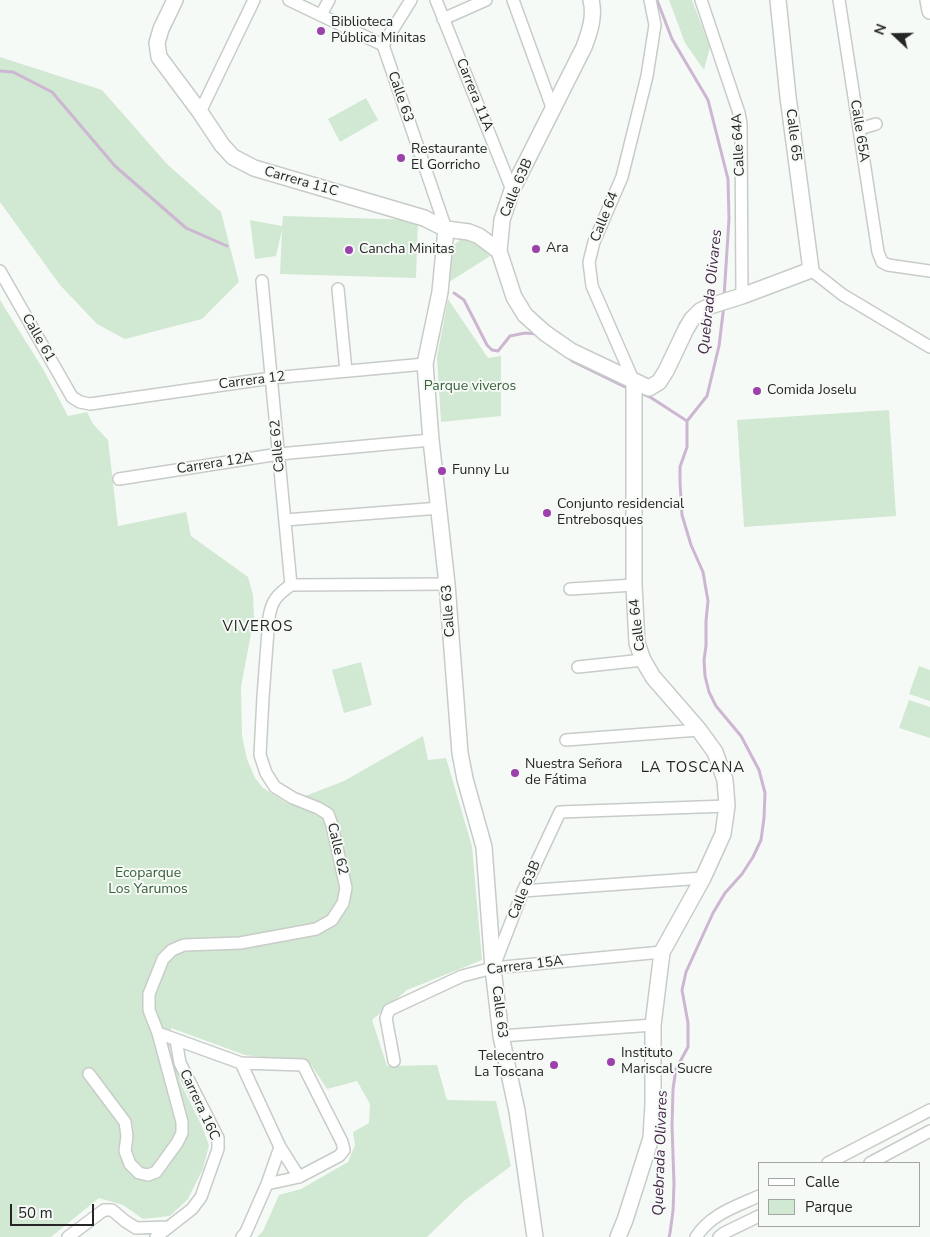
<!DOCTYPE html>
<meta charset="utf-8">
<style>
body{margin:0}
#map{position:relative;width:930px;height:1237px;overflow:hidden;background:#f6faf6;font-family:"Nunito Sans",sans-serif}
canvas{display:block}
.legend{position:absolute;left:758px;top:1162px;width:162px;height:65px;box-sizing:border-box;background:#f6faf6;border:1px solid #a2a5a2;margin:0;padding:6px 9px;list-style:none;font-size:15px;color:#252625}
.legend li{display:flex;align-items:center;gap:10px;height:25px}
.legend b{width:25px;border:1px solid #a2a5a2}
.north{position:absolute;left:870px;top:10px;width:50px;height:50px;-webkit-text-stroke:4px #f6faf6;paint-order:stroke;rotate:291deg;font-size:14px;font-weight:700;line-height:20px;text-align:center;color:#252625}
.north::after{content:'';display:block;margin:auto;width:18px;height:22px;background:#252625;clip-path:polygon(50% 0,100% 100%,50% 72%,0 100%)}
.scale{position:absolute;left:10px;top:1204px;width:84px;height:22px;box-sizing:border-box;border:2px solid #252625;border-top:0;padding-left:6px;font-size:15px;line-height:18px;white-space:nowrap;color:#252625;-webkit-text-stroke:4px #f6faf6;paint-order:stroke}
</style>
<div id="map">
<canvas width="930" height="1237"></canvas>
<ul class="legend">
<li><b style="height:6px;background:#fff"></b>Calle</li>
<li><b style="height:14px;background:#d1e8d2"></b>Parque</li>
</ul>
<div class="north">N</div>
<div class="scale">50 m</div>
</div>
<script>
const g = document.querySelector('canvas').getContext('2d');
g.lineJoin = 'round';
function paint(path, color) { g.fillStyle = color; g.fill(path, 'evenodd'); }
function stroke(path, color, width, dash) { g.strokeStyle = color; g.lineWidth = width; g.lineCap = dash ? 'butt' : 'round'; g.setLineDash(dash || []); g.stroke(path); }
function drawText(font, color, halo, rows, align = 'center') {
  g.font = font + ' "Nunito Sans",sans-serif'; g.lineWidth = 4; g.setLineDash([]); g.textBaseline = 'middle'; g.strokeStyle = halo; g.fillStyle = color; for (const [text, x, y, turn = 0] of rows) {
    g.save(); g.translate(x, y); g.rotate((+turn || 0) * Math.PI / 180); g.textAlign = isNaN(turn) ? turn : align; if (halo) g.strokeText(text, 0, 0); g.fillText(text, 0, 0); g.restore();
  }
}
paint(new Path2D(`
 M 669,0 L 692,0 L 710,47 L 704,70 L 685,43 Z
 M 0,57 L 102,90 L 167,164 L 221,212 L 239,282 L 202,319 L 125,339 L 97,324 L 60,285 L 0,202 Z
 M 366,98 L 378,120 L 340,142 L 328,119 Z
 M 283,216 L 418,220 L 416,278 L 280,274 L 282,230 L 276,256 L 255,259 L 250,220 L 282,226 Z
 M 467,238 L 478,244 L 490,256 L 446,284 L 450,248 L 460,240 Z
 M 448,299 L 488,358 L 501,356 L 501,416 L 441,422 L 437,357 Z
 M 0,300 L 43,369 L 68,416 L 87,412 L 93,424 L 108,440 L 118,526 L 186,512 L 191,536 L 248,577 L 253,595 L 254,618 L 241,687 L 242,736 L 247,759 L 255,778 L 263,788 L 287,803 L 344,781 L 423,736 L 428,760 L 446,758 L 472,846 L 482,960 L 407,990 L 372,1020 L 387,1066 L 437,1065 L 447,1100 L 496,1101 L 511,1166 L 465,1200 L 427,1237 L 257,1237 L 263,1231 L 279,1195 L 301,1189 L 348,1162 L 355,1145 L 353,1132 L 369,1123 L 370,1104 L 357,1081 L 327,1089 L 310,1063 L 245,1055 L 171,1028 L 170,1049 L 181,1084 L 201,1124 L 209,1145 L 203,1169 L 188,1199 L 170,1216 L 143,1219 L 123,1205 L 99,1198 L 51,1237 L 0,1237 Z
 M 889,410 L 896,516 L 744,527 L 737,420 Z
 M 361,662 L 372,705 L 344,713 L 332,670 Z
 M 919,666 L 930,670 L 930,701 L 909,694 Z
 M 909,700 L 930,707 L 930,738 L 899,728 Z`), '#d1e8d2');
stroke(new Path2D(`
 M 657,0 L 672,39 L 708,100 L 728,179 L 729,219 L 724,297
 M 0,71 L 13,72 L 52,92 L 115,166 L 186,228 L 227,246
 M 454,293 L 464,300 L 487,345 L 492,350 L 498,351 L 510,336 L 525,333 L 538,334
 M 567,356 L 572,361 L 629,389
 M 638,392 L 650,397 L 687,421
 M 669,1237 L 670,1233 L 673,1211 L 674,1184 L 672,1126 L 673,1089 L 676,1069 L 688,1047 L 688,1023 L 682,990 L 686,972 L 713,913 L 725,893 L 742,874 L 753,857 L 761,840 L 764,818 L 765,793 L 759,770 L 741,736 L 716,706 L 709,692 L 705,676 L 704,660 L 706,646 L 706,621 L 708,601 L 703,572 L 691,545 L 682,515 L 680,482 L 680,467 L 687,447 L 687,421 L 707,396 L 719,346 L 724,305`), '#cdb6d1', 3);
const minor = new Path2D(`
 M 289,0 L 383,45
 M 436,0 L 512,190
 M 513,0 L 553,110
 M 701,0 L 739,113 L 741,124 L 742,296
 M 839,0 L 878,252 L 882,262 L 888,265 L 930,271
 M 321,15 L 329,0
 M 443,19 L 486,0
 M 383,45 L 446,229
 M 383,45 L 411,0
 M 200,112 L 254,0
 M 859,129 L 876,124
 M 811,270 L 843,295 L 930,347
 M 0,271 L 72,397 L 80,402 L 90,404 L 272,378 L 425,364
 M 262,281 L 291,585
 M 338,289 L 346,371
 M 634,382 L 592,286 L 589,262 L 594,242 L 622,177 L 647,76 L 655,25 L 650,0
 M 119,479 L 279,454 L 431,440
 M 285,520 L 440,508
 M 291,585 L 447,584
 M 570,589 L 634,585
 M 578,667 L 643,660
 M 566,740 L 699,730
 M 523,891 L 703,878
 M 494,966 L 523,891 L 560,812 L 727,806
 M 158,1033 L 241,1063 L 303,1065 L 342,1142 L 344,1150 L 339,1156 L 299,1177 L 267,1184
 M 501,1036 L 653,1025
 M 394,1061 L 386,1018 L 389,1010 L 462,976 L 493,968 L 662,952
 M 241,1063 L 280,1147 L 299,1177
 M 89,1074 L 125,1122 L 127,1136 L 125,1151 L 130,1164 L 139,1173 L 148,1175 L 156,1172 L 177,1143 L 182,1133 L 182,1122 L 158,1033 L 149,1010 L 149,994 L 163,959 L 172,950 L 184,945 L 240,943 L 316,929 L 332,920 L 343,903 L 346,888 L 332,825 L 328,814 L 318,808 L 293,798 L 275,787 L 266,773 L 260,755 L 263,697 L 269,617 C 272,600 277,595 291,585
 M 828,1163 L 930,1110
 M 870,1163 L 930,1131
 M 68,1237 L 104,1210 L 112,1210 L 125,1221 L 136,1228 L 168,1227
 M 156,1237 L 192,1209 L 201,1197 L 218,1149 L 218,1138 L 180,1063 L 176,1040
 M 242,1237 L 246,1232 L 267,1184 L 280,1147
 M 696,1237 C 711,1214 735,1207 759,1196
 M 719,1237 L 724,1233 L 759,1216`);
const tertiary = new Path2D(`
 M 175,0 L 161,29 L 157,43 L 159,57 L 200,112 L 222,145 L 233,157 L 254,168 L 424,218 L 446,229 L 469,232 L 479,236 L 499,251
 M 591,0 C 595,16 590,31 584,47 L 512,190 L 502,220 L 499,251 L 514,297 L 525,315 L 545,333 L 571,351 L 649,388 L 659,382 L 666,371 L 686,329 L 692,319 L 700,311 L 710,306 L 742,296 L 811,270 L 788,97 L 778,0
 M 928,0 L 930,11
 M 446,229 L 440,292 L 425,364 L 431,440 L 447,584 L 460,753 L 465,779 L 484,847 L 493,968 L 501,1036 L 517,1111 L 535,1237
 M 618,1237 L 625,1220 L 651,1138 L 653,1105 L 653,1025 L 662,952 L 703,878 L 723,834 L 727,806 L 725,780 L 715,752 L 699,730 L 653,677 L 643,660 L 637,643 L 634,585 L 634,382`);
stroke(minor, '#c8ccc8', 14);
stroke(tertiary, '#c8ccc8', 18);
stroke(minor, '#fff', 11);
stroke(tertiary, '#fff', 15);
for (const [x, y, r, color] of [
 [321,31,5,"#9c40ab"],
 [401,158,5,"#9c40ab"],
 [536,249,5,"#9c40ab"],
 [349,250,5,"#9c40ab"],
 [757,391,5,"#9c40ab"],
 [442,471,5,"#9c40ab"],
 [547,513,5,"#9c40ab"],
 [515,773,5,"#9c40ab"],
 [611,1062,5,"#9c40ab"],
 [554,1065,5,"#9c40ab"]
]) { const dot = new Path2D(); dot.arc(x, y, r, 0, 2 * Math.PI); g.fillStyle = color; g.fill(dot); stroke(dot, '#f6faf6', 2); }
drawText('14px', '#252625', '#f6faf6', [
 ["Biblioteca",331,23],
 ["Pública Minitas",331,39],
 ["Restaurante",411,150],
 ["El Gorricho",411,166],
 ["Ara",546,249],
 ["Cancha Minitas",359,250],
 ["Comida Joselu",767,391],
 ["Funny Lu",452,471],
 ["Conjunto residencial",557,505],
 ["Entrebosques",557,521],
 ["Nuestra Señora",525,765],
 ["de Fátima",525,781],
 ["Instituto",621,1054],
 ["Mariscal Sucre",621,1070],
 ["Telecentro",544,1057,"right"],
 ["La Toscana",544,1073,"right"]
], 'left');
drawText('14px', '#252625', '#f6faf6', [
 ["Carrera 11A",474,95,68],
 ["Calle 63",400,97,71],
 ["Calle 65A",859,131,81],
 ["Calle 65",793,135,83],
 ["Calle 64A",739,145,-93],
 ["Carrera 11C",301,182,16],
 ["Calle 63B",517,188,-67],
 ["Calle 64",605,217,-68],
 ["Calle 61",38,338,60],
 ["Carrera 12",252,381,-7],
 ["Calle 62",278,446,-95],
 ["Carrera 12A",215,464,-9],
 ["Calle 63",449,611,-94],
 ["Calle 64",638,625,-97],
 ["Calle 62",337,849,77],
 ["Calle 63B",525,890,-67],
 ["Carrera 15A",525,966,-7],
 ["Calle 63",499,1012,83],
 ["Carrera 16C",199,1105,65]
]);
drawText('14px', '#39613c', '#f6faf6', [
 ["Parque viveros",470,387],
 ["Ecoparque",148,874],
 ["Los Yarumos",148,890]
]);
drawText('italic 15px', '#47274c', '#f6faf6', [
 ["Quebrada Olivares",711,292,-84],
 ["Quebrada Olivares",661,1153,-88]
]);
g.letterSpacing = '1px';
drawText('15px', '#252625', '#f6faf6', [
 ["VIVEROS",258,627],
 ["LA TOSCANA",693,768]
]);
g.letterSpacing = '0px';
</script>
